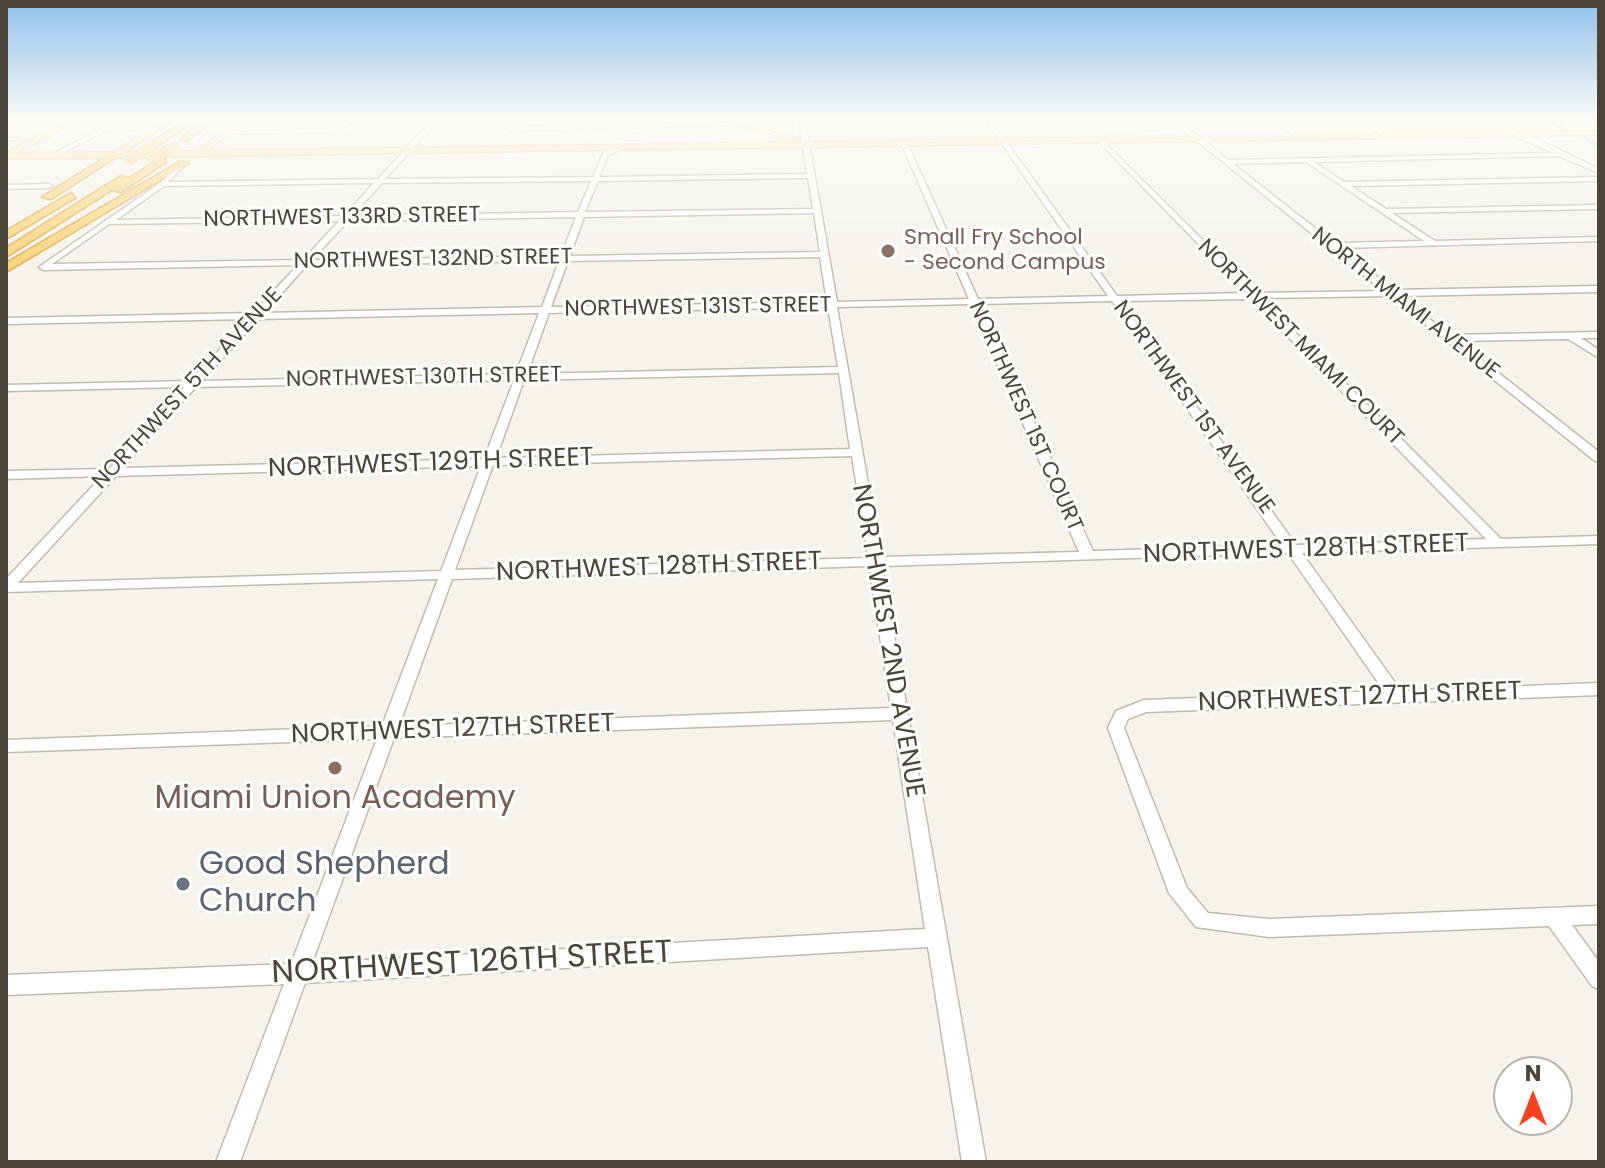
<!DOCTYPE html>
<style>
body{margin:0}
#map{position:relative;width:1605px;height:1168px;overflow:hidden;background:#f6f3ec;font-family:Poppins,sans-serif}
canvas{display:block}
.frame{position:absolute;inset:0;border:8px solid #4b4439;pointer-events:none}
.north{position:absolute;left:1493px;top:1056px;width:80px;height:80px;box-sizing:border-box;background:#fff;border:2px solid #b7b4b0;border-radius:50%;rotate:0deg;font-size:22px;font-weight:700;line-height:32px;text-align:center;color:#4b4439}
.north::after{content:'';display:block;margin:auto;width:28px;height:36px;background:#fc3f1d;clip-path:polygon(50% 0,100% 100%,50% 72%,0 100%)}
</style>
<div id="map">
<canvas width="1605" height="1168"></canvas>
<div class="frame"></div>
<div class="north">N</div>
</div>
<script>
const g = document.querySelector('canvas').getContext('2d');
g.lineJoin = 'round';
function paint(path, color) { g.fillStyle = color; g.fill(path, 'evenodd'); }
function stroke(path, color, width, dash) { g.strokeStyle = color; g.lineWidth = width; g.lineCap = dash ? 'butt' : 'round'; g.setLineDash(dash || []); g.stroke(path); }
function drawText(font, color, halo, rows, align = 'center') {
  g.font = font + ' Poppins,sans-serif'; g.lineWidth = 6; g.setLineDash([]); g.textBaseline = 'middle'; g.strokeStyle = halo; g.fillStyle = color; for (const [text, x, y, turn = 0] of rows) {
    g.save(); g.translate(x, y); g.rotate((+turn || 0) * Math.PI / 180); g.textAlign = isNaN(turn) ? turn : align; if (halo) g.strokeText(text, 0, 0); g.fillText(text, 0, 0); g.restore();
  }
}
paint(new Path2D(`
 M 1539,120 L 1548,120 L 1599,143 L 1599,147 Z`), '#a9d4f2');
const minor = new Path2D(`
 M 362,120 L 370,120 L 347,132 L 226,134 L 223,132 L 346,128 Z
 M 432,120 L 439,120 L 385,179 L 593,177 L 603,153 L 620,146 L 622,149 L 608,155 L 599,177 L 807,174 L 799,120 L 805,120 L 837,302 L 969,299 L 902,145 L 905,143 L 908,145 L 978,299 L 1108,296 L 985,120 L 991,120 L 1117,296 L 1246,293 L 1100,143 L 1102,140 L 1256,293 L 1383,291 L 1171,120 L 1178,120 L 1228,160 L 1553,153 L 1511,134 L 1469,120 C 1506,120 1565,153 1599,169 L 1599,173 L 1559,156 L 1314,162 L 1344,182 L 1599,177 L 1599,181 L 1351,186 L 1386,209 L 1599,205 L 1599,209 L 1392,213 L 1435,241 L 1599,237 L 1599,241 L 1340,248 L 1394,290 L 1599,286 L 1599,292 L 1400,296 L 1450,335 L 1599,332 L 1599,338 L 1581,338 L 1599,350 L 1599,358 L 1568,339 L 1458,341 L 1599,452 L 1599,462 L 1595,461 L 1390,296 L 1261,298 L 1501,539 L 1599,536 L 1599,544 L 1302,553 L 1401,691 L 1599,683 L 1599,695 L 1146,712 L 1128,719 L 1124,728 L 1187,888 L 1208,913 L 1269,919 L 1599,906 L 1599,924 L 1572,925 L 1599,962 L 1599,989 L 1592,986 L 1549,926 L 1269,937 L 1196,927 L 1169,893 L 1108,728 L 1116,711 L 1144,700 L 1384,691 L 1288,553 L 882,566 L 986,1162 L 962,1162 L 928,947 L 305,983 L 240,1162 L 216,1162 L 284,984 L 6,995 L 6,975 L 291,964 L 377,739 L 6,752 L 6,740 L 382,726 L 438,579 L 6,592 L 6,579 L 102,476 L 6,479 L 6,471 L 109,469 L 184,387 L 6,391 L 6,385 L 190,381 L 248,319 L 6,324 L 6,318 L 253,313 L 298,265 L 43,270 L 39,267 L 160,183 L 182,162 L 187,163 L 168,182 L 378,179 ZM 1306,162 L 1424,241 L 1334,243 L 1233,164 ZM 808,178 L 813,209 L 585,212 L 598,181 ZM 591,181 L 578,212 L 352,216 L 382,183 ZM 374,183 L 344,216 L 116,220 L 164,186 ZM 814,213 L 820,252 L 570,256 L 584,217 ZM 576,217 L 561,256 L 312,260 L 348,221 ZM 339,221 L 303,260 L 52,264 L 109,224 ZM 820,257 L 827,302 L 551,307 L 568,261 ZM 559,261 L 542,307 L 264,313 L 307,265 ZM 1251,299 L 1486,539 L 1296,545 L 1121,301 ZM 1112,301 L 1282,545 L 1093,551 L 980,304 ZM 971,304 L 1079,552 L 881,557 L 837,307 ZM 828,307 L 838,367 L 527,374 L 549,313 ZM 539,313 L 516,374 L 202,381 L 259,319 ZM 839,373 L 850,449 L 496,458 L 524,380 ZM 514,380 L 484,459 L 123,468 L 196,387 ZM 852,456 L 868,558 L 455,570 L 493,465 ZM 481,466 L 441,571 L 18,583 L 116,476 ZM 869,566 L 891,708 L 399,726 L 452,579 ZM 893,720 L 925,929 L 312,963 L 394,738 Z
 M 502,120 L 508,120 L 506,123 L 514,127 L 738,123 L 741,125 L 513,131 L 500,125 Z
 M 1271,120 L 1278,120 L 1301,136 L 1296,137 Z
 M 1357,120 L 1365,120 L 1388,134 L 1383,135 Z
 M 157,126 L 159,129 L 104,132 L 56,156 L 51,155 L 101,129 Z
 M 6,137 L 27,139 L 6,141 Z
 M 6,185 L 49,184 L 53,186 L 49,188 L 6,189 Z`);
const major = new Path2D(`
 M 69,120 L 80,120 L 16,153 L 115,152 L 164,120 L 174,120 L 125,152 L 196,151 L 238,120 L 247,120 L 207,151 L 1453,132 L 1599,131 L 1599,135 L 6,159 L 6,152 Z
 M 717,120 L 731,120 L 800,139 L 796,141 Z`);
const highway = new Path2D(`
 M 186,120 L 196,120 L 155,148 L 149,148 L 149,144 Z
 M 206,120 L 216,120 L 187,141 L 181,141 L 181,137 Z
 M 115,151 L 118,156 L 51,199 L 42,197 Z
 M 163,157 L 166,162 L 121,192 L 112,190 L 6,257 L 6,248 L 121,176 L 129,178 Z
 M 181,161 L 189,163 L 6,272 L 6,263 Z
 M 71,193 L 75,198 L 6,239 L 6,231 Z`);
stroke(minor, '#c2bbae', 3);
stroke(major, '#e6c16a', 3);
stroke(highway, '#e0a43c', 3);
paint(minor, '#fff');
paint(major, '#ffe39c');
paint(highway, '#ffcf6e');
const highwayBridge = new Path2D(`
 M 129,160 L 152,146
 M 152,160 L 174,146`);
stroke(highwayBridge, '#e0a43c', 10, []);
stroke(highwayBridge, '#ffcf6e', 9);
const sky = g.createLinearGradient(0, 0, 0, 284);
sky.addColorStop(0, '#8fc1ec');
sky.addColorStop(0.42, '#fbfaf6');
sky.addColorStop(1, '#fbfaf600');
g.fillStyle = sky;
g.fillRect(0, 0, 1605, 284);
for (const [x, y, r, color] of [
 [888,251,8,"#8d6e63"],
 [335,768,8,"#8d6e63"],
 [183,884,8,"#6b7280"]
]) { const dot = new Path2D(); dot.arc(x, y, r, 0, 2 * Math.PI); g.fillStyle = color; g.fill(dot); stroke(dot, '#fff', 3); }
drawText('22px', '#4b4439', '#fff', [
 ["NORTHWEST 133RD STREET",342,218,-1],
 ["NORTHWEST 132ND STREET",433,260,-1],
 ["NORTH MIAMI AVENUE",1405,304,38],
 ["NORTHWEST 131ST STREET",698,308,-1],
 ["NORTHWEST MIAMI COURT",1300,343,45],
 ["NORTHWEST 130TH STREET",424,378,-1],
 ["NORTHWEST 5TH AVENUE",188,389,-47],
 ["NORTHWEST 1ST AVENUE",1193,408,54],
 ["NORTHWEST 1ST COURT",1025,417,66]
]);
drawText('22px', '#785e54', '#fff', [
 ["Small Fry School",904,238],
 ["- Second Campus",904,263]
], 'left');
drawText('26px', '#4b4439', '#fff', [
 ["NORTHWEST 129TH STREET",431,464,-2],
 ["NORTHWEST 128TH STREET",1306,550,-2],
 ["NORTHWEST 128TH STREET",659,568,-2],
 ["NORTHWEST 2ND AVENUE",887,641,80],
 ["NORTHWEST 127TH STREET",1360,698,-2],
 ["NORTHWEST 127TH STREET",453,730,-2]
]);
drawText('32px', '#785e54', '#fff', [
 ["Miami Union Academy",335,800]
]);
drawText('32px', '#5b616d', '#fff', [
 ["Good Shepherd",199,866],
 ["Church",199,903]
], 'left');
drawText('32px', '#4b4439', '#fff', [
 ["NORTHWEST 126TH STREET",472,964,-3]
]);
</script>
